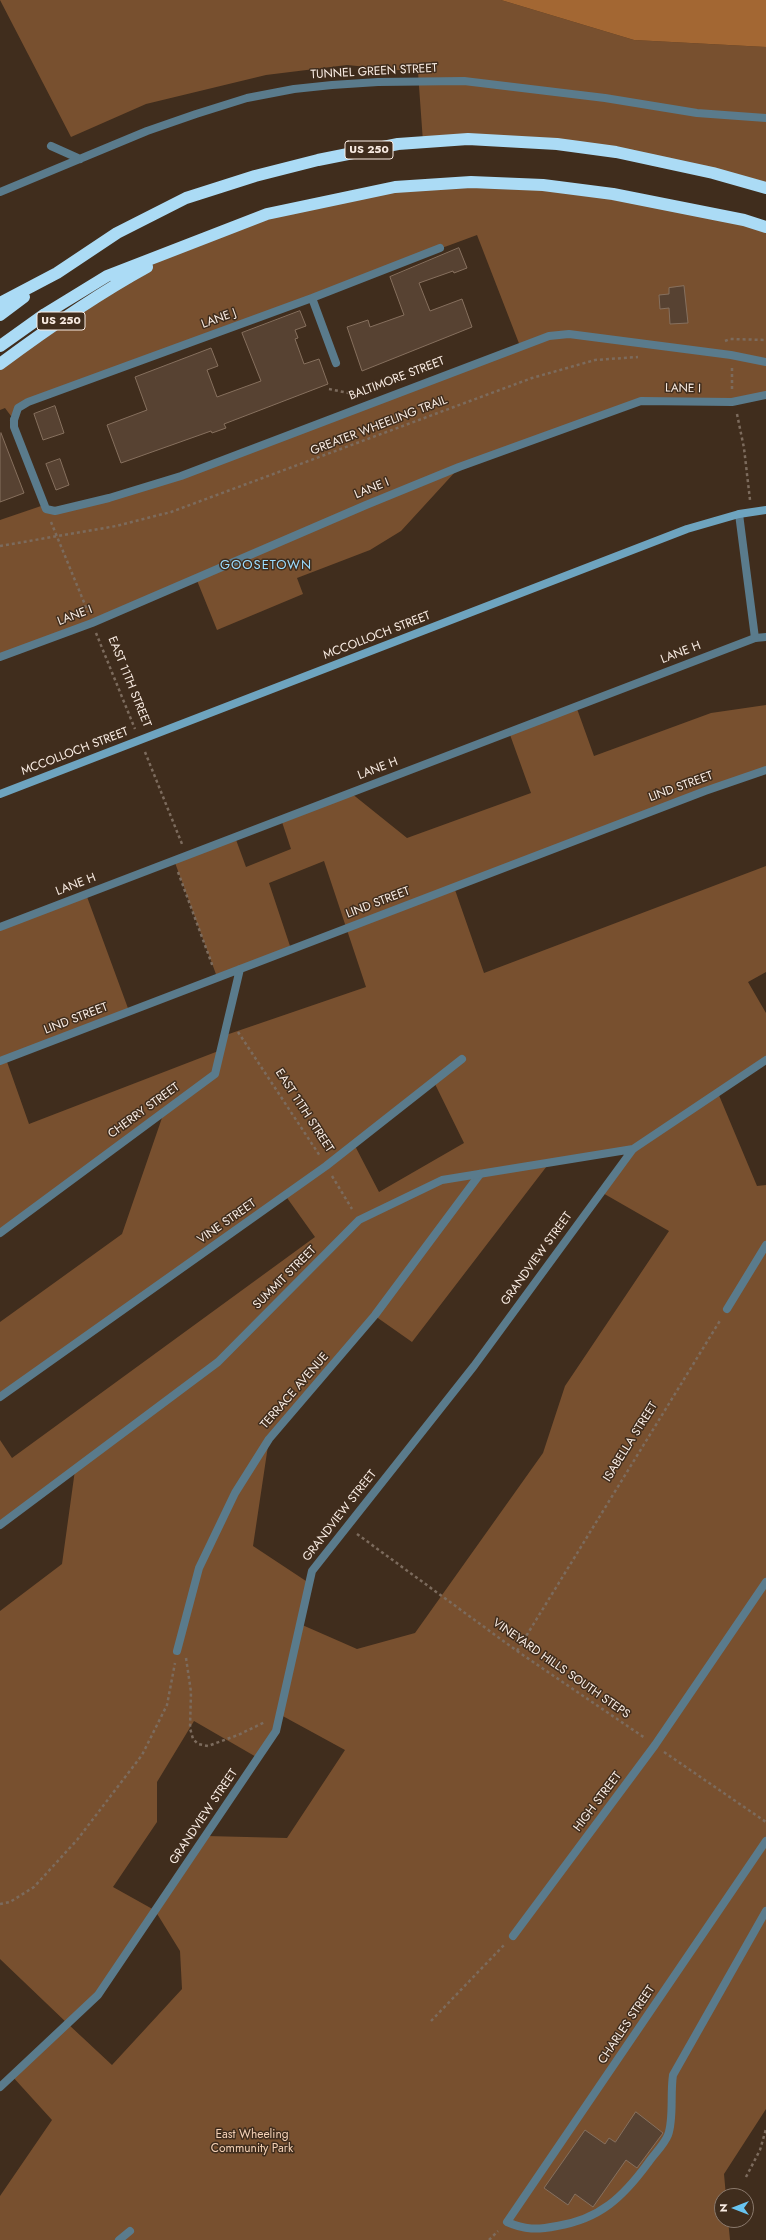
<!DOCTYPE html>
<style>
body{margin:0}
#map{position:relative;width:766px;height:2240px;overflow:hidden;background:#402d1d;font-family:Jost,sans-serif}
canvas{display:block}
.north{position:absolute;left:714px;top:2188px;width:40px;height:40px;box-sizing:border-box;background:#402d1d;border:1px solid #8a796c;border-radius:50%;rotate:270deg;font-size:11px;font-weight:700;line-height:16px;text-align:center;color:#f9ece3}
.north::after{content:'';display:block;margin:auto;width:14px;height:18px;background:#68c4f0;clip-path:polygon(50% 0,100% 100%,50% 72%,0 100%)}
</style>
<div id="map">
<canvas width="766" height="2240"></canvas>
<div class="north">N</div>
</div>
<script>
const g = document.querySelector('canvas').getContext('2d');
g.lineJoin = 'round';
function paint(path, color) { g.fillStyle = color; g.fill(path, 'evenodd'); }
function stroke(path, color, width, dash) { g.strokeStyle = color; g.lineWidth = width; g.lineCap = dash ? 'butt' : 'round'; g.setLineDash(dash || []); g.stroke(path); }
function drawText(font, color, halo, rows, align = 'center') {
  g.font = font + ' Jost,sans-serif'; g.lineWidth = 3; g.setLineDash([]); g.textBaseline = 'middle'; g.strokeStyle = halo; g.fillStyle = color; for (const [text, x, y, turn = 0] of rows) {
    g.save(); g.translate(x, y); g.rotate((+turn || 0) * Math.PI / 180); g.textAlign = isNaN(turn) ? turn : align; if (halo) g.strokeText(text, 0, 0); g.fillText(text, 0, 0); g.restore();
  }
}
paint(new Path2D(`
 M 0,0 L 501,0 L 634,40 L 766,47 L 766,190 L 616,152 L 423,142 L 418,72 L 347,65 L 266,75 L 146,104 L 71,137 Z
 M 543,185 L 766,229 L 766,395 L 732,402 L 641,401 L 456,471 L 401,531 L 370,550 L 297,578 L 303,594 L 217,630 L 196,578 L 0,657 L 0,520 L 44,505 L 46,509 L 145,488 L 520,346 L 477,235 L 28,401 L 14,420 L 5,408 L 0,410 L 0,364 L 123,281 L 196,241 L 315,202 L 395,187 Z
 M 766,705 L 766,770 L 454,887 L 484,973 L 766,866 L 766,972 L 748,982 L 766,1013 L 766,1060 L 718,1093 L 757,1186 L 766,1185 L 766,2109 L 724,2174 L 726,2196 L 722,2196 L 722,2220 L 728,2220 L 730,2240 L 0,2240 L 0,2196 L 52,2120 L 12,2076 L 68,2024 L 0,1959 L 0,1611 L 62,1564 L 75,1470 L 0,1525 L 0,1440 L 12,1458 L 315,1237 L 285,1195 L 0,1397 L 0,1322 L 122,1234 L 164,1112 L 0,1233 L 0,927 L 86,894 L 129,1011 L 6,1059 L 29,1124 L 221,1050 L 223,1036 L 366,987 L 324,861 L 269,883 L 291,949 L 217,977 L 174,860 L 235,837 L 246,867 L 291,849 L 281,819 L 351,793 L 407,838 L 531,793 L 509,732 L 576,706 L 594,756 L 711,713 ZM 434,1082 L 464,1143 L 379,1192 L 354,1144 ZM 633,1149 L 601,1192 L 669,1231 L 565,1386 L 543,1453 L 415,1633 L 357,1649 L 300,1624 L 309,1583 L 253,1546 L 269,1439 L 375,1316 L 412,1342 L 550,1162 ZM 279,1714 L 345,1750 L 287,1838 L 206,1836 L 156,1911 L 113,1887 L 157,1822 L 157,1782 L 194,1721 L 258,1758 L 276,1731 ZM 156,1912 L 180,1951 L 182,1989 L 112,2065 L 68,2024 L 98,1995 Z`), '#78502f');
paint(new Path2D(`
 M 501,0 L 766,0 L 766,47 L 634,40 Z`), '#a36733');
const building = new Path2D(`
 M 459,248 L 467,268 L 454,273 L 453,271 L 419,283 L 430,311 L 462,299 L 472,327 L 362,371 L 347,327 L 368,320 L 370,327 L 404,315 L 390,277 Z
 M 684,286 L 688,323 L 670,324 L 669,308 L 660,309 L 659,295 L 669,294 L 669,288 Z
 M 300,311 L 306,326 L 295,330 L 298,338 L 295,339 L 304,364 L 319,359 L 328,384 L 224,424 L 226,428 L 212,433 L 211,431 L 121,463 L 107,425 L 147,410 L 135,377 L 211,348 L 218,366 L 207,370 L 217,397 L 261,381 L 242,333 Z
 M 55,406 L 64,433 L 43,440 L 34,414 Z
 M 1,433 L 24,493 L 0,502 L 0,434 Z
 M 60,459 L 69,485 L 56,490 L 46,464 Z
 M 636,2112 L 663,2133 L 637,2168 L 626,2160 L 593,2207 L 575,2194 L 568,2205 L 544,2188 L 585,2130 L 605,2144 L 609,2138 L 615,2142 Z`);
paint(building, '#574232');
stroke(building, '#86705e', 1);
stroke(new Path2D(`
 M 725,341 L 730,339 L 766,340
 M 732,368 L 732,389
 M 329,389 L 358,395
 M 737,414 L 744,448 L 750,500
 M 51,522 L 88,612
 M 0,546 L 116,526 L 171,512 L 532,378 L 595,360 L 638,357
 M 96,633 L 135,729
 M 145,752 L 182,844
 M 178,872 L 213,967
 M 238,1032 L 320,1156
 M 332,1176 L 352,1209
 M 357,1534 L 517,1651 L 645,1738
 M 517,1651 L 721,1319
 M 186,1658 L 191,1692 L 190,1728 L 193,1739 L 198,1744 L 208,1746 L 238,1735 L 265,1722
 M 664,1752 L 766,1822
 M 0,1904 L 10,1902 L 34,1887 L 77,1840 L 142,1755 L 167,1705 L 175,1663
 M 431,2021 L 504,1945
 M 746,2177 L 760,2150 L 766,2129
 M 489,2240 L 498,2231`), '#7c6b5d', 2.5, [3, 3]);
stroke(new Path2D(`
 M 312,298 L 336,363
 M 14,420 L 18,408 L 28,402 L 312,298 L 440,248
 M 0,657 L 92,623 L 366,505 L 459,467 L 641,401 L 732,402 L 766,395
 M 0,927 L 755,638 L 766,637
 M 727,1309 L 766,1245
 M 177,1651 L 199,1568 L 235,1493 L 269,1439 L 375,1315 L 480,1174
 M 766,1841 L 507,2222 C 525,2230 537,2230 557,2226 C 600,2219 623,2197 648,2163 C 654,2154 664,2145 668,2135 C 674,2119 670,2094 673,2075 L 766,1911
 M 513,1936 L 655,1745 L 766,1582`), '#5a7b8c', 8);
stroke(new Path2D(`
 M 51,146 L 80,159
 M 0,192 L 147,131 L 196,114 L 247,98 L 294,89 L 332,85 L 378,82 L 464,81 L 605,98 L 697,113 L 766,118
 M 14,420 L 14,427 L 46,509 L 55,511 L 109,498 L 181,476 L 549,336 L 569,334 L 731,355 L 766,362
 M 739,514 L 755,638
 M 0,1061 L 705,791 L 766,770
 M 0,1233 L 215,1074 L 240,969
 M 0,1397 L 326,1166 L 462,1059
 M 0,1525 L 218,1362 L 359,1220 L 442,1180 L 633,1149
 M 0,2087 L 98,1995 L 276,1731 L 312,1571 L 474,1366 L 633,1149 L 766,1060
 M 119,2240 L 130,2231`), '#5a7b8c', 8);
stroke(new Path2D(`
 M 0,794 L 687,529 L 739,514 L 766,510`), '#6ea4bf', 8);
stroke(new Path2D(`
 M 0,303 L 57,273 L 117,233 L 186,198 L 255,176 L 318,160 L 398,144 L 468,139 L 557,144 L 616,152 L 713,173 L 766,188
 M 0,315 L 24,297
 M 0,346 L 45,314 L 107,276 L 267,214 L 395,187 L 471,182 L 543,185 L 613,194 L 744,220 L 766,227
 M 0,364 C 47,329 96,295 147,267`), '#abdbf5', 12);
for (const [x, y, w] of [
 [369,150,48],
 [61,321,48]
]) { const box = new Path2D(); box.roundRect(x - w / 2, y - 9, w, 18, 3); g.fillStyle = '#402d1d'; g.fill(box); stroke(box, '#f9ece3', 1); }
drawText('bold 11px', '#f9ece3', null, [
 ["US 250",369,150],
 ["US 250",61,321]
]);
drawText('12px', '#f9ece3', '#402d1d', [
 ["TUNNEL GREEN STREET",374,72,-3],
 ["LANE J",219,319,-20],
 ["BALTIMORE STREET",397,379,-21],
 ["LANE I",683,389,1],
 ["GREATER WHEELING TRAIL",379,426,-21],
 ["LANE I",372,489,-22],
 ["LANE I",75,616,-21],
 ["MCCOLLOCH STREET",377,636,-21],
 ["LANE H",681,653,-21],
 ["EAST 11TH STREET",129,682,68],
 ["MCCOLLOCH STREET",75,752,-21],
 ["LANE H",378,769,-21],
 ["LIND STREET",681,787,-20],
 ["LANE H",76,885,-21],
 ["LIND STREET",378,903,-21],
 ["LIND STREET",76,1019,-21],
 ["CHERRY STREET",144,1111,-36],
 ["EAST 11TH STREET",304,1111,57],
 ["VINE STREET",227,1222,-35],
 ["GRANDVIEW STREET",537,1259,-54],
 ["SUMMIT STREET",285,1278,-45],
 ["TERRACE AVENUE",295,1391,-49],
 ["ISABELLA STREET",631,1442,-58],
 ["GRANDVIEW STREET",340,1516,-52],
 ["VINEYARD HILLS SOUTH STEPS",561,1669,35],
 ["HIGH STREET",598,1802,-53],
 ["GRANDVIEW STREET",204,1817,-56],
 ["CHARLES STREET",627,2025,-56]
]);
drawText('12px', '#f3d0b5', '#402d1d', [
 ["East Wheeling",252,2135],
 ["Community Park",252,2149]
]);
g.letterSpacing = '1px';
drawText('13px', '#9cdcfe', '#402d1d', [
 ["GOOSETOWN",266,566]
]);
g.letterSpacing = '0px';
</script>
